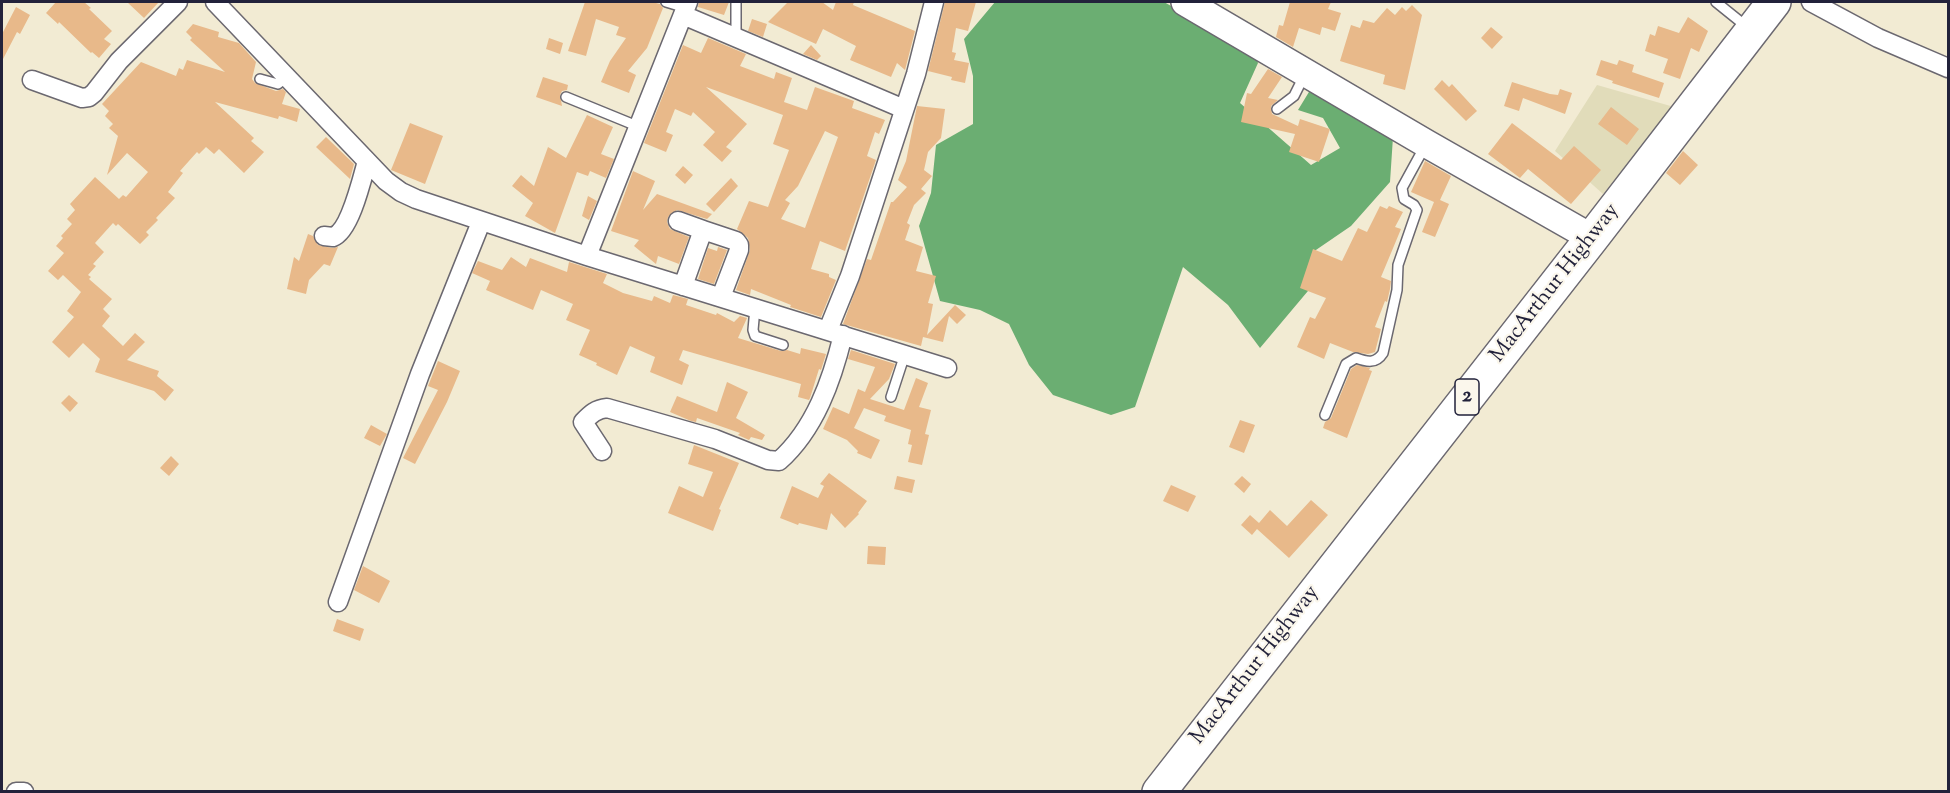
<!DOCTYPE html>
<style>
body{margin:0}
#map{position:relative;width:1950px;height:793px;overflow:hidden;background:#f2ebd3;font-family:"Sorts Mill Goudy",serif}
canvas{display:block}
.frame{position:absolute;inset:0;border:3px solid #22223b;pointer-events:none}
</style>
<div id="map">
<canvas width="1950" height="793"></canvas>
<div class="frame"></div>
</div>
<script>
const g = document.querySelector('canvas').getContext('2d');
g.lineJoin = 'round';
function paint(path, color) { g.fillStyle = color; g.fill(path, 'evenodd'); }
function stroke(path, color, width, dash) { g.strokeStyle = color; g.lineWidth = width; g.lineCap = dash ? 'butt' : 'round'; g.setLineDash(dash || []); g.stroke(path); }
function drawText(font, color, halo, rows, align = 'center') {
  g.font = font + ' "Sorts Mill Goudy",serif'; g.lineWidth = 4.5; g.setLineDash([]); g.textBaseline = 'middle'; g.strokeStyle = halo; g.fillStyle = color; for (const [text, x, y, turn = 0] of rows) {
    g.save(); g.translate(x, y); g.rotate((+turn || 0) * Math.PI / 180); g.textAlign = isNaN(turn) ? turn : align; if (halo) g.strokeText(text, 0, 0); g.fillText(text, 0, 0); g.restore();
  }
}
paint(new Path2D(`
 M 1597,85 L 1674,107 L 1603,194 L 1555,151 Z`), '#e1dcba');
paint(new Path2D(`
 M 995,2 L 1164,2 L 1255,53 L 1258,63 L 1240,103 L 1311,165 L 1340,148 L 1323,118 L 1298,110 L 1312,87 L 1393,137 L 1390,182 L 1351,226 L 1313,252 L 1313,285 L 1260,348 L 1228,305 L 1183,267 L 1135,407 L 1111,415 L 1053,395 L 1029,365 L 1009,324 L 980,310 L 940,301 L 919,226 L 931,193 L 936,145 L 973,124 L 973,76 L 964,39 Z`), '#6bae72');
paint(new Path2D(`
 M 56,2 L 84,2 L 91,8 L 89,9 L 112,31 L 104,39 L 111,44 L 99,58 L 92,52 L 91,53 L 59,22 L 58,24 L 46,13 Z
 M 127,2 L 159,2 L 144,18 Z
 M 585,2 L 652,2 L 660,4 L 663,8 L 647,48 L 628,71 L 636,75 L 629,93 L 601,82 L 610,61 L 626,38 L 616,35 L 619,27 L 596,19 L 586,56 L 568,51 Z
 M 699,2 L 729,2 L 724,15 L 698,7 Z
 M 788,2 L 822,2 L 833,10 L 836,2 L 854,2 L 853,5 L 915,31 L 905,70 L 897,63 L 891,77 L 850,60 L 856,46 L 823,29 L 816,44 L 768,22 Z
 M 945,2 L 976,2 L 968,31 L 956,28 L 952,52 L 956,53 L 954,60 L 969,63 L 965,83 L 951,80 L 952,77 L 928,71 Z
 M 1290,2 L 1331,2 L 1328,9 L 1341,13 L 1335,31 L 1322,27 L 1320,35 L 1299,28 L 1293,47 L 1276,37 L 1279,25 L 1283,26 Z
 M 1412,5 L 1422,15 L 1405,90 L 1383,84 L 1385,75 L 1340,61 L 1351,25 L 1360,28 L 1363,20 L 1374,23 L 1387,8 L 1395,15 L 1402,7 L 1406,11 Z
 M 16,7 L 30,15 L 20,34 L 17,32 L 2,61 L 2,34 Z
 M 1688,17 L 1708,31 L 1699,52 L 1691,48 L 1680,79 L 1663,73 L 1668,59 L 1645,51 L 1650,34 L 1655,36 L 1658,26 L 1679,33 Z
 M 752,19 L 767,24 L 763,37 L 748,31 Z
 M 193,24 L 219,32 L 218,37 L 239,43 L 256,62 L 252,79 L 255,83 L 276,91 L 283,89 L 286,92 L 282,104 L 300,109 L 297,122 L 279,116 L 278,119 L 215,102 L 254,138 L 251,141 L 264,152 L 244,173 L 219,149 L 214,154 L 206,147 L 199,154 L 197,152 L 180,171 L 183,173 L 168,192 L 175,198 L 156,218 L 158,220 L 146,232 L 149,235 L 140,244 L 118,224 L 116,226 L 113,223 L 95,243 L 104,252 L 93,264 L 96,266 L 88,275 L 91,277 L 89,279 L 112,299 L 103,309 L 110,316 L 102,326 L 123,346 L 135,333 L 145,342 L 127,360 L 159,371 L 157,376 L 174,390 L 165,401 L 154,391 L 95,372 L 100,359 L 83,343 L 69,358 L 52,342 L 74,317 L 67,311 L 81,292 L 63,275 L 58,280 L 48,271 L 64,253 L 56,246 L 63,238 L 61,236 L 72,224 L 67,219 L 75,210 L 70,204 L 95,177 L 119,199 L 123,195 L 126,197 L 148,172 L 127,153 L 107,175 L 118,136 L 109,128 L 113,124 L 105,116 L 109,111 L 102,104 L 141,62 L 176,76 L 179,68 L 183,70 L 187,60 L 225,72 L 190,40 L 192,38 L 186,32 Z
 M 1491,27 L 1503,37 L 1492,49 L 1481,38 Z
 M 549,38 L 563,43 L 560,54 L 546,49 Z
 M 708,38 L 746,54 L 740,66 L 774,79 L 776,72 L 792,78 L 784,102 L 807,110 L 815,87 L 854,101 L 852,108 L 885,120 L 879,134 L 875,132 L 867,156 L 876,160 L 845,251 L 820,241 L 811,269 L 829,274 L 829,277 L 836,280 L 821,317 L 790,307 L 791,305 L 751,289 L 750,295 L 736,290 L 750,250 L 748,238 L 737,229 L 749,201 L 768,207 L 789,150 L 773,144 L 783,115 L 706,87 L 747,124 L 726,147 L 732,151 L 722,162 L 703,145 L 715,132 L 693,112 L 691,116 L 675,109 L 666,132 L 673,135 L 666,152 L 644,143 L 683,45 L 701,53 ZM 825,131 L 838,137 L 805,228 L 781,219 L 790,203 L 785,200 L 798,186 Z
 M 811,45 L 821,56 L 817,60 L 803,54 Z
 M 1601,60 L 1617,65 L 1619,60 L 1634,65 L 1632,72 L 1664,83 L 1659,98 L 1612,83 L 1613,81 L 1596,75 Z
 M 1268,69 L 1282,77 L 1268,98 L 1278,100 L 1271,106 L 1272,114 L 1298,126 L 1300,119 L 1330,129 L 1319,162 L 1289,152 L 1295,134 L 1241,122 L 1247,93 L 1251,94 Z
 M 543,77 L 568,85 L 567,90 L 562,91 L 560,95 L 562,106 L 536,97 Z
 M 1442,80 L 1449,87 L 1452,84 L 1477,111 L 1466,121 L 1434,89 Z
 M 1512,82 L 1550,94 L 1558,95 L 1560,89 L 1572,93 L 1565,114 L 1523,98 L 1519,111 L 1504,106 Z
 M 917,106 L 945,109 L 941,138 L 928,152 L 924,170 L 932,176 L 921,189 L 926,193 L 914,205 L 907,223 L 910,225 L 905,240 L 923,247 L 916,271 L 936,276 L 928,303 L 933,304 L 927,335 L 955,305 L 966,315 L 957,324 L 949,316 L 943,342 L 923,337 L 921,346 L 843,324 L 867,259 L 871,260 L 891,202 L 893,202 L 907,187 L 898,180 L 906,161 Z
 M 1611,107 L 1639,129 L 1627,145 L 1598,124 Z
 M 587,115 L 613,127 L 601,154 L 614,159 L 606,178 L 590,171 L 588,176 L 577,172 L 555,233 L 525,216 L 533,203 L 512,186 L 521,175 L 534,186 L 548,147 L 566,158 Z
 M 410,123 L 443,136 L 425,184 L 391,170 Z
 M 1512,123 L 1561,160 L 1574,146 L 1601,170 L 1571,204 L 1528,169 L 1520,178 L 1488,154 Z
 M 326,137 L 354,164 L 350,179 L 316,147 Z
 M 1683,151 L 1698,165 L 1680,185 L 1666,173 Z
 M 1425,161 L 1451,176 L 1440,200 L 1449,204 L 1435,237 L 1422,232 L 1434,202 L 1411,192 Z
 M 683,166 L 693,175 L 685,184 L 675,175 Z
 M 633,171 L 655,181 L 643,210 L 657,194 L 712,214 L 707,219 L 677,210 L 668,217 L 667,222 L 670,229 L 689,237 L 679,264 L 658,256 L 656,264 L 634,246 L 639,240 L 611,231 Z
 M 731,178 L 738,186 L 714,212 L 706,204 Z
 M 588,196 L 597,201 L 589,220 L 582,216 Z
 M 1380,206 L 1387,209 L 1389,206 L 1403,212 L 1395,227 L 1401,229 L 1381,277 L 1391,281 L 1390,289 L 1387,302 L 1385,301 L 1375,327 L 1381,329 L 1375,352 L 1368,354 L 1353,352 L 1330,343 L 1324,359 L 1297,347 L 1310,317 L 1315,319 L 1326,298 L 1300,288 L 1313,249 L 1342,261 L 1358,228 L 1367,232 Z
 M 308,234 L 313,236 L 318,245 L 332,248 L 338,247 L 330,266 L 324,264 L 309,280 L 306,294 L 287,289 L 294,257 L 299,261 Z
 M 718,247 L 727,250 L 714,284 L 698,279 L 708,248 L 717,251 Z
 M 511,257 L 526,267 L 530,258 L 567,272 L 569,262 L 607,274 L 603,283 L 623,293 L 652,301 L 654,296 L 670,303 L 673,295 L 688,299 L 686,305 L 716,315 L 717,313 L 734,322 L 740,316 L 747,318 L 738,338 L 781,351 L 787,350 L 800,354 L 801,348 L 826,354 L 821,370 L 819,369 L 810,398 L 809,400 L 798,397 L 801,384 L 683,350 L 679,360 L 689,365 L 682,385 L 650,372 L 655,357 L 630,346 L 617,375 L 596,365 L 597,363 L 579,355 L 590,330 L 566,320 L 573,304 L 541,290 L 533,310 L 486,290 L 490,281 L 472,273 L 478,261 L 502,270 Z
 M 851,350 L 895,364 L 889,379 L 870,399 L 904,410 L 916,378 L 928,383 L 919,407 L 931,410 L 925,434 L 929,435 L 922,465 L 908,462 L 912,445 L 908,444 L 911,430 L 884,421 L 886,416 L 864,408 L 854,428 L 880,440 L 871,459 L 857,453 L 858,451 L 847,440 L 823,429 L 833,407 L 849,414 L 858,389 L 865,392 L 875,367 L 848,359 Z
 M 438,361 L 460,371 L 447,402 L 415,464 L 403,458 L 438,390 L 428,386 Z
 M 1357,365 L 1370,368 L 1369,370 L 1372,371 L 1347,438 L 1323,428 L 1325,422 L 1331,418 L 1351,369 Z
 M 727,382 L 748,392 L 736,418 L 765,435 L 762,440 L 751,437 L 749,440 L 738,435 L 740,433 L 697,418 L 696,422 L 691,421 L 670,412 L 677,396 L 717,412 Z
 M 69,395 L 78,403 L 70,412 L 61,403 Z
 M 1240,420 L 1255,425 L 1244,453 L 1229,447 Z
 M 371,425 L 387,434 L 380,446 L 364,438 Z
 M 694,445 L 739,463 L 719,509 L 721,510 L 713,531 L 668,513 L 679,486 L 703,497 L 713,472 L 688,464 Z
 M 171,456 L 179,464 L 169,476 L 160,468 Z
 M 829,473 L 867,501 L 858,513 L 859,514 L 845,528 L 831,513 L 827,530 L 799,523 L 798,525 L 780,518 L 792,486 L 818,498 L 824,486 L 820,484 Z
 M 897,476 L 915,480 L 912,493 L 894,489 Z
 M 1242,476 L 1251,484 L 1244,493 L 1234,484 Z
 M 1171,485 L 1196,496 L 1188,512 L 1163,501 Z
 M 1311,500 L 1328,515 L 1289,558 L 1257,529 L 1252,535 L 1241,525 L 1250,515 L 1259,523 L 1270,510 L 1287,526 Z
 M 868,546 L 886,547 L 885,565 L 867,564 Z
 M 363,566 L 390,581 L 379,603 L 354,590 Z
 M 337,619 L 364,629 L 360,641 L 333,631 Z`), '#e8b98a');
const lane = new Path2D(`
 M 666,2 L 686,8
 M 736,2 L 736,38
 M 1716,2 L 1747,27
 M 260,79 L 278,84 L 287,77
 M 566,97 L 637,126
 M 1277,109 L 1294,96 L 1305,74
 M 755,308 L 753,330 L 755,336 L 783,345
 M 891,397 L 905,354
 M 1325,415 L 1346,364 L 1356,358 C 1367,362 1376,364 1383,353 L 1397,290 L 1398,265 L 1417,210 L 1414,205 L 1404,199 L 1402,188 L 1425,146`);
const street = new Path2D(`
 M 215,2 L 386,181 L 401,192 L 416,199 L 587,256 L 947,368
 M 1811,2 L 1878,38 L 1948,68
 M 683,15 L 904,109
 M 32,80 L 82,98 L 89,97 L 94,93 L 119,61 L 178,2
 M 678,221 L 703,230 L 683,286
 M 703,230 L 736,241 L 739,245 L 739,250 L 721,297
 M 324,236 L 333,237 C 350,231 362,179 367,161
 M 587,256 L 688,2
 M 828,330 L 850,276 L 916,74 L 934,2
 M 602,451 L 583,422 C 591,414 596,409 607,408 L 715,439 L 768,460 L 779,461 C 815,429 832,380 843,335
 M 338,602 L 420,374 L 481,222
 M 16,792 L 24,792`);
const secondary = new Path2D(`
 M 1185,2 L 1427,144 L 1592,238`);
const highway = new Path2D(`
 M 1159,792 L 1592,238 L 1774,2`);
stroke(lane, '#6b6870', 12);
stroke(street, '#6b6870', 21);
stroke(secondary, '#6b6870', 30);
stroke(highway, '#6b6870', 36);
stroke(lane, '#fff', 9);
stroke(street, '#fff', 18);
stroke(secondary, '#fff', 27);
stroke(highway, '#fff', 33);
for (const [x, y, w] of [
 [1467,397,24]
]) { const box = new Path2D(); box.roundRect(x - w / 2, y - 18, w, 36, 4.5); g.fillStyle = '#fbf7ec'; g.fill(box); stroke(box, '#22223b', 1.5); }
drawText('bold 21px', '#22223b', null, [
 ["2",1467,397]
]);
drawText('22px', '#22223b', '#fbf7ec', [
 ["MacArthur Highway",1556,284,-52],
 ["MacArthur Highway",1256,666,-52]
]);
</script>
